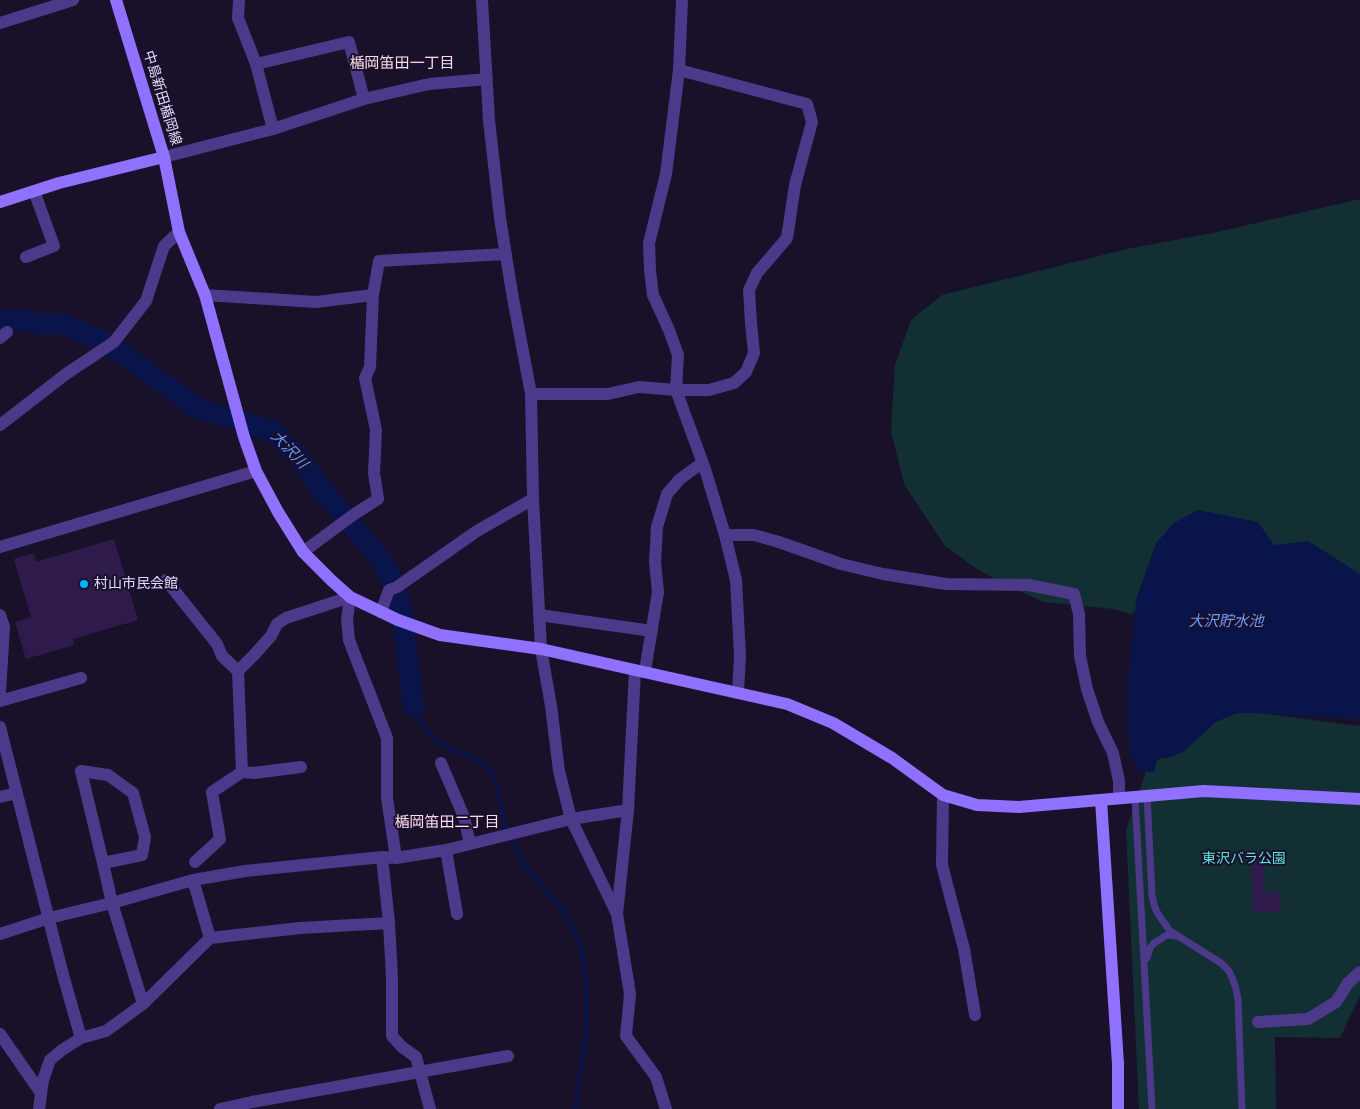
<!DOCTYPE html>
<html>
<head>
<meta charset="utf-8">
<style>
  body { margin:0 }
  canvas { display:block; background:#19102a }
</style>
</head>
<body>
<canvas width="1360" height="1109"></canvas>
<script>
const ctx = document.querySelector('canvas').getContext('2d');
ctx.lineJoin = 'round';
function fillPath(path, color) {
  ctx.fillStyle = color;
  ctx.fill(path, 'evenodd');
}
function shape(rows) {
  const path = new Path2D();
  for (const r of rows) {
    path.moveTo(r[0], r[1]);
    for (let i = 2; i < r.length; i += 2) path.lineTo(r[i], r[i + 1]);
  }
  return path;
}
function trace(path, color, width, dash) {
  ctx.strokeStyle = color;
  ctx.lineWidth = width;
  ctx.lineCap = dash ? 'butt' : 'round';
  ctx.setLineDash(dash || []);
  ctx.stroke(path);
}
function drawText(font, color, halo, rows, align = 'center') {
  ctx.font = font + ' "PT Sans Narrow","Noto Sans JP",sans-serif';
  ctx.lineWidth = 4;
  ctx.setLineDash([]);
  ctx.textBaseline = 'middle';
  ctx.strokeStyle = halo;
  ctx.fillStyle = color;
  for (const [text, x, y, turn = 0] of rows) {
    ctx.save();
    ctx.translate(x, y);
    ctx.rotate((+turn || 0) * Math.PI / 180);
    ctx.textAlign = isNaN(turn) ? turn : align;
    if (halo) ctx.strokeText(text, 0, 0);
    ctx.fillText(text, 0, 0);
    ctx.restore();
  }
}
fillPath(shape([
  [1360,199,1360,586,1178,602,1130,614,1114,609,1044,602,1007,586,977,569,945,546,904,484,891,431,895,365,911,320,942,295,1127,249,1213,233],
  [1250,712,1360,726,1360,995,1340,1038,1275,1037,1276,1109,1139,1109,1126,830,1147,769,1214,716]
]), '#122f34');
fillPath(shape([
  [1198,510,1258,522,1274,545,1308,541,1360,574,1360,719,1239,712,1216,722,1183,752,1171,757,1157,759,1154,772,1136,770,1135,757,1130,757,1127,695,1136,600,1156,543,1174,523]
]), '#09144a');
trace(shape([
  [414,707,421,722,430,735,442,745,478,760,487,766,494,775,506,828,513,845,526,867,559,906,573,927,580,946,585,966,587,993,586,1033,575,1109]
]), '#09144a', 4);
trace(shape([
  [0,321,21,320,39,324,63,324,96,338,122,354,199,409,271,430,300,458,321,489,379,557,390,575,398,598,403,615,411,692,414,707]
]), '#09144a', 21);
fillPath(shape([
  [114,539,138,620,73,639,74,645,26,659,15,622,31,617,14,559,34,553,36,562],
  [1264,854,1265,893,1280,892,1281,912,1253,912,1251,855]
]), '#2e1b4c');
trace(shape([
  [1147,796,1152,895,1154,905,1158,914,1170,931,1221,963,1229,971,1235,985,1238,999,1242,1109],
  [1135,797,1152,1109],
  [1147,958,1150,948,1154,943,1165,936,1169,935,1176,936]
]), '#4c398a', 7);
trace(shape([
  [239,0,238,18,256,64,273,129],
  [482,0,489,120,500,218,512,293,531,394,533,499,541,649,551,706,559,771,571,819,617,914],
  [682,0,679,70,666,174,649,243,650,270,653,295,669,330,678,355,676,390,705,469,725,535,736,580,740,656,738,692],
  [0,23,73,0],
  [256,64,349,42,364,99],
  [164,157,273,129,364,99,429,84,487,79],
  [26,257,54,246,34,191],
  [205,295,316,302,373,295],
  [0,338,7,332],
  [531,394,608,394,639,387,676,390,709,390,734,383,746,372,754,353,751,323,749,290,757,273,787,238,795,185,812,122,807,104,679,70],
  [0,425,66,374,114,342,146,301,164,246,179,232],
  [725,535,754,535,779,542,841,564,883,574,946,584,1029,585,1074,594,1079,614,1080,656,1087,689,1098,722,1113,753,1119,781,1119,798],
  [0,547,256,471],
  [303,552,353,515,378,499,374,473,376,430,365,378,370,367,373,295,379,261,506,254],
  [166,580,217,644,222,656,238,671],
  [381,612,389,590,397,587,477,531,533,499],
  [0,615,4,627,0,693],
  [539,615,652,631],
  [635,670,628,810,617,914,630,994,626,1036,656,1077,666,1109],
  [645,671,658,592,655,562,657,527,667,494,680,479,702,463],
  [0,701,81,678],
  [0,727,63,975,81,1038,106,1031,143,1004,210,938,300,928,389,923,382,857],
  [441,763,464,817,470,844],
  [242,772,254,773,301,767],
  [943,795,942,865,964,949,975,1015],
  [0,797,17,793],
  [446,850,457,914],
  [195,862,220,839,212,792,242,772,238,671,254,655,271,636,277,624,286,618,350,597,347,620,349,640,387,738,387,798,396,858],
  [103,863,142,855,145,837,133,793,108,775,81,771,103,863,112,903,143,1004],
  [193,880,210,938],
  [389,923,392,978,392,1036,402,1047,416,1057,430,1109],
  [0,934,49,918,112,903,193,880,245,871,382,857,396,858,446,850,571,819,628,810],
  [1258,1022,1308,1019,1336,1002,1348,983,1360,972],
  [0,1034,41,1093],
  [39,1109,43,1080,50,1060,62,1050,81,1038],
  [220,1109,252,1102,508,1056]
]), '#4c398a', 12);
trace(shape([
  [116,0,164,157,179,232,205,295,244,437,256,471,278,512,303,552,331,580,350,597,398,620,440,635,541,649,787,704,833,723,892,758,943,795,977,805,1019,807,1204,791,1360,799],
  [0,202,59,183,164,157],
  [1101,800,1118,1064,1118,1109]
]), '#8f70ff', 12);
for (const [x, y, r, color] of [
  [84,584,5,"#05b6ff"]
]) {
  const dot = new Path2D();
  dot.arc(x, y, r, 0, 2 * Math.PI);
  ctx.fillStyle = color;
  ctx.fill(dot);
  trace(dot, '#19102a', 2);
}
drawText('14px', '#e4d9ff', '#19102a', [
  ["中島新田楯岡線",162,98,73]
]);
drawText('14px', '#e4d9ff', '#19102a', [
  ["村山市民会館",94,584]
], 'left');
drawText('14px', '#5fe4dd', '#19102a', [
  ["東沢バラ公園",1244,859]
]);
drawText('15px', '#ffdbeb', '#19102a', [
  ["楯岡笛田一丁目",402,64],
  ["楯岡笛田二丁目",447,823]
]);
drawText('italic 15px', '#679bff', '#19102a', [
  ["大沢川",289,450,46],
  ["大沢貯水池",1226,622]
]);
</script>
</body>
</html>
